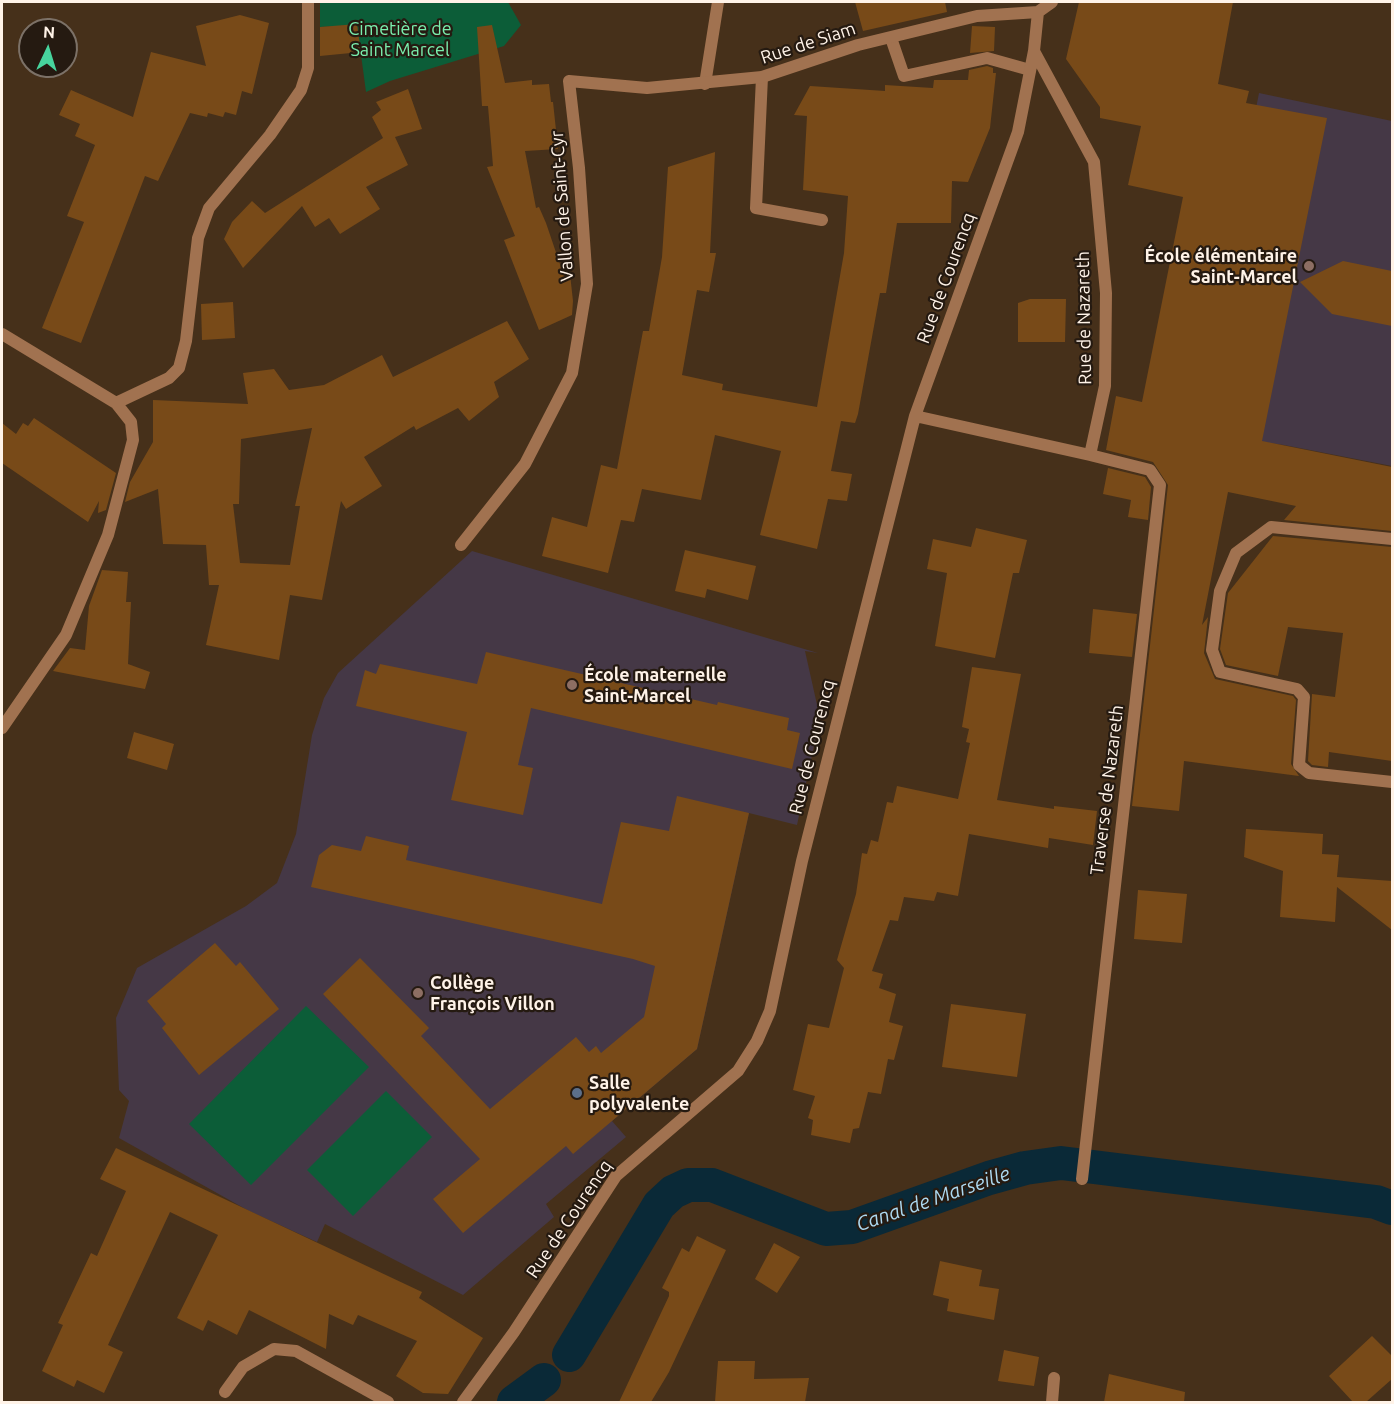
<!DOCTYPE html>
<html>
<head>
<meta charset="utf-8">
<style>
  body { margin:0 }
  #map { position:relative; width:1394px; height:1404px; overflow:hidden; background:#46301a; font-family:Ubuntu,sans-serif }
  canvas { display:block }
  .frame { position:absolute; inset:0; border:3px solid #fff3e8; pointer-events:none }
  .north { position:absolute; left:18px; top:18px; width:60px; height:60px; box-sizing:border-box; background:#251a11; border:2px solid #7c7167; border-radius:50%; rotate:4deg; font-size:16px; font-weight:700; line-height:24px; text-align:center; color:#fff3e8 }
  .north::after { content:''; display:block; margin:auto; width:21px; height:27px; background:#47d49d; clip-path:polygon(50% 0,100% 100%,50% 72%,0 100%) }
</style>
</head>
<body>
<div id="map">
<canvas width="1394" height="1404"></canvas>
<div class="frame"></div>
<div class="north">N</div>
</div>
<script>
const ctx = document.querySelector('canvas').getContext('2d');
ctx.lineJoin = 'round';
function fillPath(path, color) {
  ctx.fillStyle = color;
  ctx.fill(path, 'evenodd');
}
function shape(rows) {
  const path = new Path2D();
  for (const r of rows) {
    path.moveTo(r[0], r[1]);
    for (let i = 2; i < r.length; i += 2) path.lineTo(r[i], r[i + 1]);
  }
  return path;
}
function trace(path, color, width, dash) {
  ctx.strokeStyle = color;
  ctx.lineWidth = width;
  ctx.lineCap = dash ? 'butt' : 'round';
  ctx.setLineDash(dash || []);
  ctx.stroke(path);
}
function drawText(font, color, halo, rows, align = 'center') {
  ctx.font = font + ' Ubuntu,sans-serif';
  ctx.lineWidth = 4.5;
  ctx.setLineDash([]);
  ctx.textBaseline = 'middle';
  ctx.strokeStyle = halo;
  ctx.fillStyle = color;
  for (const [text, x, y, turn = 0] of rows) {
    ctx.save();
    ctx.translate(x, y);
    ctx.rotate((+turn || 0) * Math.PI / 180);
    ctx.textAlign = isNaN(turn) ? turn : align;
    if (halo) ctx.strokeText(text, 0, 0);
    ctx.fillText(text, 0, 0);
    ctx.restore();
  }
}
fillPath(shape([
  [1259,93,1392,121,1392,466,1284,445,1210,435,1196,412],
  [472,551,818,653,805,651,820,718,797,825,749,813,697,1049,612,1121,626,1137,546,1204,554,1217,463,1295,325,1224,317,1242,249,1211,119,1138,129,1101,119,1090,116,1018,137,968,246,906,277,883,296,834,312,735,324,698,338,673]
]), '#453846');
fillPath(shape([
  [320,2,508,2,521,25,504,46,390,81,366,92,357,25,320,27],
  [306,1006,369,1067,251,1185,189,1124],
  [386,1091,432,1137,353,1216,307,1170]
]), '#0c5d38');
trace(shape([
  [569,1355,659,1205,673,1192,688,1185,712,1185,826,1229,852,1227,989,1178,1025,1168,1061,1163,1376,1202,1392,1208],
  [514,1402,544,1380]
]), '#0a2937', 34);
fillPath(shape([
  [855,2,945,2,947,12,863,31],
  [1079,2,1233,2,1218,84,1249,91,1246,103,1327,118,1262,441,1392,467,1392,531,1284,520,1296,506,1228,492,1202,625,1208,617,1204,653,1215,679,1293,696,1296,700,1291,764,1299,776,1184,761,1179,811,1132,806,1168,485,1153,462,1106,450,1116,396,1142,402,1183,197,1128,185,1141,126,1100,118,1100,107,1066,59],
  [240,15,269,23,252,94,242,91,236,115,225,112,223,117,208,113,207,117,190,113,158,181,145,176,81,343,42,328,84,222,67,216,95,145,75,136,80,124,59,115,71,90,133,117,151,52,206,66,196,26],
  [357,24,361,52,320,56,320,27],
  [492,25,505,83,532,80,532,85,549,84,551,102,553,102,558,149,525,151,536,208,539,207,546,223,564,276,570,274,573,301,572,315,539,330,504,240,515,236,487,167,493,166,488,106,482,106,477,27],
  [972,26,995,27,994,51,970,53],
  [987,66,993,68,993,73,996,73,990,128,968,182,952,181,951,223,897,223,886,293,880,293,858,414,855,423,841,421,831,471,852,474,847,501,828,499,817,549,760,535,781,451,715,435,701,500,642,489,634,522,621,520,608,573,542,556,552,517,587,527,601,465,617,469,643,331,649,331,662,257,668,167,715,152,710,253,716,253,709,292,697,290,682,375,723,384,722,390,817,407,844,253,848,196,803,190,807,116,794,115,810,86,885,91,885,85,933,88,934,80,968,80,969,70],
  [408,89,422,129,395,137,408,165,366,187,380,209,340,234,329,218,315,227,302,206,243,268,224,239,232,222,252,201,265,213,383,138,372,117,381,110,376,102],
  [1343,261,1392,271,1392,326,1332,314,1300,282],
  [1030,299,1066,299,1065,342,1018,342,1018,303],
  [233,302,235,338,202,340,201,304],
  [507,321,529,359,494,382,499,397,469,421,458,408,416,430,414,426,364,457,382,486,346,509,341,501,322,600,290,595,279,660,206,645,219,585,209,585,206,545,163,544,158,489,125,502,130,482,153,442,153,400,248,404,243,373,274,369,289,390,324,385,382,355,393,377],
  [312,428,295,506,300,506,290,565,240,563,233,504,239,504,241,439],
  [34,418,116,473,106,510,98,513,99,501,88,522,2,463,2,423,16,434,23,423,28,426],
  [1108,468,1145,477,1151,487,1148,520,1128,517,1131,500,1103,494],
  [976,528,1027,540,1019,573,1013,573,995,658,935,646,947,573,927,569,933,539,971,547],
  [1273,536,1392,547,1392,761,1329,752,1328,767,1312,765,1308,761,1312,694,1335,697,1343,633,1288,627,1278,676,1226,665,1220,649,1228,593],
  [685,550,756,566,748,600,707,589,705,598,675,591],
  [102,570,128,572,126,602,131,602,128,664,150,672,145,689,53,671,70,648,85,650,89,606],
  [1093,609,1137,614,1132,657,1089,653],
  [486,652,717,705,718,702,789,718,787,730,800,733,792,769,531,708,518,765,533,768,523,815,451,800,467,732,356,706,365,670,376,674,380,664,477,684],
  [972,667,1021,674,997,800,1054,809,1054,806,1097,811,1093,845,1049,838,1048,848,969,834,958,896,937,892,934,901,904,897,898,921,890,920,872,971,883,974,879,988,896,994,889,1022,903,1026,894,1060,888,1059,881,1094,868,1092,859,1128,853,1129,850,1143,811,1135,813,1120,808,1118,815,1096,793,1090,808,1024,829,1028,844,968,837,960,856,894,862,853,867,854,871,840,878,842,887,802,893,803,897,786,958,799,970,743,966,742,969,729,962,727],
  [134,732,174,744,167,770,127,758],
  [677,796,749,813,697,1049,573,1154,566,1146,463,1233,433,1199,480,1159,323,994,360,958,429,1028,421,1036,490,1109,576,1037,589,1052,596,1046,601,1053,644,1017,655,966,633,959,311,887,319,855,332,845,361,851,366,836,409,846,406,860,602,904,621,822,669,831],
  [1246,829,1323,834,1322,854,1339,855,1337,877,1392,881,1392,930,1337,887,1335,922,1280,917,1283,871,1244,857],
  [1138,890,1187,894,1182,943,1134,939],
  [215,943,236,966,240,962,279,1009,199,1075,162,1028,166,1024,147,1001],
  [951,1004,1026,1014,1017,1077,942,1067],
  [116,1148,422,1292,419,1298,483,1338,448,1394,423,1393,396,1376,417,1341,358,1315,353,1325,329,1314,326,1349,249,1310,237,1335,208,1320,203,1331,177,1318,218,1235,170,1212,108,1345,123,1352,104,1393,77,1380,74,1387,42,1371,63,1325,58,1323,91,1253,97,1256,126,1191,100,1179],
  [697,1236,726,1250,669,1372,651,1402,619,1402,669,1296,669,1292,662,1288,682,1248,689,1252],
  [774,1243,800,1257,777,1293,755,1279],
  [940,1261,982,1270,979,1286,999,1289,994,1320,947,1311,949,1299,933,1295],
  [1372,1336,1392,1356,1392,1379,1366,1402,1353,1402,1329,1376],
  [1004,1350,1039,1357,1034,1386,998,1381],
  [718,1361,755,1361,754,1379,809,1378,805,1402,715,1402],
  [1109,1374,1185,1392,1184,1402,1104,1402]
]), '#784a18');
trace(shape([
  [891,38,904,76,987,58,1030,70],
  [762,77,756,208,822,220],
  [705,84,718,2],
  [1392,539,1271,527,1236,553,1220,591,1212,650,1220,672,1297,689,1304,697,1299,765,1309,773,1392,782],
  [225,1392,243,1367,274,1349,296,1351,388,1402]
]), '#a17250', 12);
trace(shape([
  [2,334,116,403,131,422,133,440,108,535,66,635,2,728],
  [116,403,169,378,179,368,186,341,198,238,209,208,270,135,301,90,308,68,308,2],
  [915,416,1090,455,1105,386,1106,293,1094,162,1034,51],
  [461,545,525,464,572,373,587,284,579,168,569,81,647,88,762,77,858,45,977,16,1038,12,1052,2],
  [1082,1179,1160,485,1150,470,1090,455],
  [463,1402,514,1332,616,1176,738,1071,757,1041,770,1011,802,861,915,416,1018,132,1034,51,1038,12],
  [1052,1402,1054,1378]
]), '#a17250', 12);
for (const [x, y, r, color] of [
  [1309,266,6,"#8d6e63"],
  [572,685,6,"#8d6e63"],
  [418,993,6,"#8d6e63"],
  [577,1093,6,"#5c6f8a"]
]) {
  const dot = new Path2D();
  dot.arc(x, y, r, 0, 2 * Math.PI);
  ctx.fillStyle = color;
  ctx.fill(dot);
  trace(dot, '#251a11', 2);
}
drawText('18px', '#7aeead', '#251a11', [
  ["Cimetière de",400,29],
  ["Saint Marcel",400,50]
]);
drawText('18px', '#fff3e8', '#251a11', [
  ["Rue de Siam",808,43,-18],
  ["Vallon de Saint-Cyr",562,206,-94],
  ["Rue de Courencq",946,278,-70],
  ["Rue de Nazareth",1084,318,-91],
  ["Rue de Courencq",812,747,-76],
  ["Traverse de Nazareth",1107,790,-83],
  ["Rue de Courencq",569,1219,-56]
]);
drawText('bold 18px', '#fff3e8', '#251a11', [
  ["École élémentaire",1297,256,"right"],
  ["Saint-Marcel",1297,277,"right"],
  ["École maternelle",584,675],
  ["Saint-Marcel",584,696],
  ["Collège",430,983],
  ["François Villon",430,1004],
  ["Salle",589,1083],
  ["polyvalente",589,1104]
], 'left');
drawText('italic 20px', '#acd8f0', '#251a11', [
  ["Canal de Marseille",933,1199,-19]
]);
</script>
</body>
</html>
